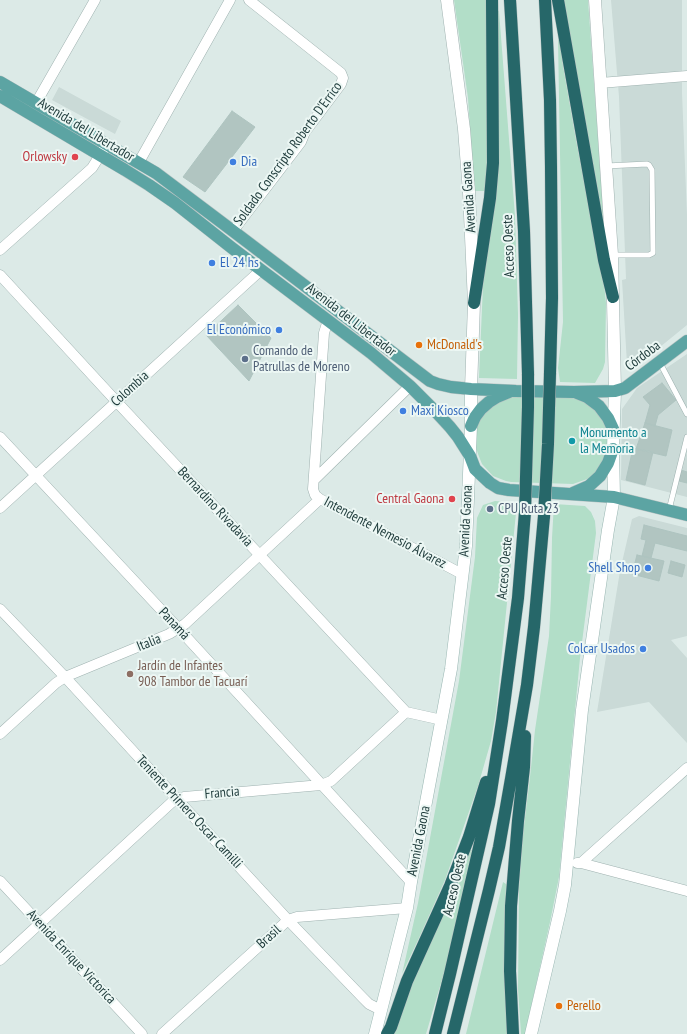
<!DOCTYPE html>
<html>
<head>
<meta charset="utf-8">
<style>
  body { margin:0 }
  canvas { display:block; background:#dceae7 }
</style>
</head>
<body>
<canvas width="687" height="1034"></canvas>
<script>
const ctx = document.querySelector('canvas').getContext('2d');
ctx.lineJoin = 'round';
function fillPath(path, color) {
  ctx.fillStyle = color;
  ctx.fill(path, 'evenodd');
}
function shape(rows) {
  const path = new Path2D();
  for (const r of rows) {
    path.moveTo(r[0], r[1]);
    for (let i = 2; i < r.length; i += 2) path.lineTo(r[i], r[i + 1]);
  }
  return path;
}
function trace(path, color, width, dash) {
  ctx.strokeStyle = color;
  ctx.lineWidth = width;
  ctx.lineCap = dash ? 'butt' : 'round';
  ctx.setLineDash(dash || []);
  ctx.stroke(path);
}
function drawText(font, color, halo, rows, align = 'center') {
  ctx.font = font + ' "PT Sans Narrow",sans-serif';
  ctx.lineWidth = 4;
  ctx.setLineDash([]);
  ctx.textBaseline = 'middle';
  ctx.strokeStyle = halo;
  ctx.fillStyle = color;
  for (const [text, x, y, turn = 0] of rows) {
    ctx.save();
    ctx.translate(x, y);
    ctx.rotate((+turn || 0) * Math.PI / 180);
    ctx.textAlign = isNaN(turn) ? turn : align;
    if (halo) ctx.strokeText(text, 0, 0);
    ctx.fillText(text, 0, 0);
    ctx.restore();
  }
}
fillPath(shape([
  [611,0,682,0,682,93,687,215,687,325,633,369,627,364,622,280,626,279,619,97],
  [59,87,121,121,115,134,52,100],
  [687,354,687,497,621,480,622,409,637,388],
  [639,516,687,528,687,636,671,640,687,658,687,743,649,702,597,712,620,571,632,519]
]), '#cadad7');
fillPath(shape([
  [454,0,486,0,488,170,485,191,474,191,468,98],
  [564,0,588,0,604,223,602,223],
  [496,11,499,11,515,216,518,315,517,379,479,378,483,285,487,251],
  [560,39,563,66,576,140,596,245,603,275,606,303,605,362,603,369,595,383,560,382,558,368,563,322,558,40],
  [510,395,578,397,597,408,610,436,606,461,590,478,573,484,511,482,506,481,493,476,482,464,478,454,475,444,475,429,481,414],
  [495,501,517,503,496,712,491,741,478,786,445,880,419,938,402,974,418,903,459,681,475,557,477,518,483,505],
  [554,504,585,506,591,512,595,521,596,533,580,658,559,877,550,922,525,1034,521,1034,518,989,519,888,523,834,530,777,535,730,549,636,551,596,552,538],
  [470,850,472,850,446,966,426,1034,393,1034,410,987],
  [503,882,506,884,505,925,509,1034,466,1034]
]), '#b2dec8');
const building = shape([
  [232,111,255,127,205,192,183,177,232,111],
  [238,305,271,338,249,381,206,335,238,305],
  [662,383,676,400,658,415,655,426,645,423,650,405,643,397,662,383],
  [645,423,672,430,666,456,636,449,645,423],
  [633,448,653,452,645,485,626,480,633,448],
  [681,470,687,472,687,483,679,481,681,470],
  [644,525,687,536,687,551,655,543,651,558,642,556,646,540,641,539,644,525],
  [637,555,664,561,659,581,632,574,637,555],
  [671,561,685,565,682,577,668,573,671,561]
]);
fillPath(building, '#b1c5c1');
trace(building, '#aec4c0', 1);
const service = shape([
  [606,166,647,164,649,165,652,170,653,253,649,255,613,255],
  [660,363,687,414],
  [669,510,687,437]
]);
const minor = shape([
  [600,83,687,76],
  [36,103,95,0],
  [139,162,230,0],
  [233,231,301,142,305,132,341,84,343,78,341,73,249,0],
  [0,250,92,168,104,149],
  [0,275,116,401,406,712,442,720],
  [328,320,324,333,313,489,315,495,320,499,462,574],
  [0,437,179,629,411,882],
  [314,480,410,386],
  [0,508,261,270],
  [0,609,65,677,288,920,363,998,369,1004,381,1010],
  [0,734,56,683,65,677,169,634,185,624,320,499],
  [577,863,581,863,687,891],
  [581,863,687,768],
  [0,881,142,1034],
  [0,960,171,803,177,799,184,797,321,785,331,781,406,712],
  [162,1034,288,920,297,917,407,908]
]);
const tertiary = shape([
  [447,0,464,129,469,192,474,303,471,389],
  [595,0,612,255,615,391]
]);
const secondary = shape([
  [375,1034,407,908,411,882,451,669,466,546,471,426,471,389],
  [531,1034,560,911,565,885,582,710,608,530,614,497,613,449,615,391]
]);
const primary = shape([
  [0,82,156,173,233,231,430,381,438,384,451,387,471,389,516,391,574,392,615,391,625,388,687,341],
  [0,96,125,170,149,185,175,203,232,248,371,353,410,386,438,414,450,427,458,437,470,456,475,469,490,483,498,488,509,490,614,497,687,515],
  [577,393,587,397,599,406,608,418,614,431],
  [471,426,475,417,481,409,489,402,497,397,509,392],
  [573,493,589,486,600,476,608,463,613,449]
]);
const motorway = shape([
  [510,0,524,231,528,374],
  [545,0,550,100,551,167,552,298,550,373],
  [558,0,604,260,613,297],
  [474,303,490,198,493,163,492,0],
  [387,1034,391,1027,407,981,450,886,469,837,486,782],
  [435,1034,450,974,489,804,502,721,518,598,525,512],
  [453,1034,489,890,499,847,512,773,527,685,534,627,544,516],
  [513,1034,510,971,511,906,518,821,524,767,525,736]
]);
trace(service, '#9fb2b0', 6);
trace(minor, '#9fb2b0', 11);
trace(tertiary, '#9fb2b0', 13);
trace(secondary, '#9ab7b3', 13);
trace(primary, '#bbc4c4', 13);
trace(motorway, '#bbc4c4', 13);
trace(service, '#fff', 5);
trace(minor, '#fff', 10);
trace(tertiary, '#fff', 12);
trace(secondary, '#fff', 12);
trace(primary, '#5ca4a3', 12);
trace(motorway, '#266769', 12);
const motorwayBridge = shape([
  [525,512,528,407,528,374],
  [544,516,548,444,550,373]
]);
trace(motorwayBridge, '#bbc4c4', 13, []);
trace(motorwayBridge, '#266769', 12);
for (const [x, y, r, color] of [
  [75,157,4,"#e0444e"],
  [233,162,4,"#3f7fe0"],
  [212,263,4,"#3f7fe0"],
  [279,330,4,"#3f7fe0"],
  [419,345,4,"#e8710a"],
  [245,359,4,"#5c6f8a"],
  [403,411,4,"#3f7fe0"],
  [572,441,4,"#0f9aa8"],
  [452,499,4,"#e0444e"],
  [490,509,4,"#5c6f8a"],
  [648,568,4,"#3f7fe0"],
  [643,649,4,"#3f7fe0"],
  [130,674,4,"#8d6e63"],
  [559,1006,4,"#e8710a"]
]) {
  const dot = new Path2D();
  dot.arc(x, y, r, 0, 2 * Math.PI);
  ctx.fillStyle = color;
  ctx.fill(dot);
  trace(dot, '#ecf7f4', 1.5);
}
drawText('14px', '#1d3a3a', '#ecf7f4', [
  ["Avenida del Libertador",86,130,31],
  ["Soldado Conscripto Roberto D'Errico",288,154,-54],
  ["Avenida Gaona",469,197,-94],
  ["Acceso Oeste",509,246,-92],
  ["Avenida del Libertador",351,320,38],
  ["Córdoba",643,356,-37],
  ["Colombia",130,389,-42],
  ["Bernardino Rivadavia",215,507,47],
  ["Avenida Gaona",466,521,-87],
  ["Intendente Nemesio Álvarez",385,533,28],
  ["Acceso Oeste",505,568,-85],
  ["Panamá",174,624,47],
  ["Italia",149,643,-22],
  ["Francia",222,793,-5],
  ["Teniente Primero Oscar Camilli",189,812,47],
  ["Avenida Gaona",419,841,-79],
  ["Acceso Oeste",455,885,-77],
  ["Brasil",269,937,-42],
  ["Avenida Enrique Victorica",71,957,47]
]);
drawText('14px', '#be3a42', '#ecf7f4', [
  ["Orlowsky",67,157],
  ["Central Gaona",444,499]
], 'right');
drawText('14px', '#366cbe', '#ecf7f4', [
  ["Dia",241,162],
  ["El 24 hs",220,263],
  ["El Económico",271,330,"right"],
  ["Maxi Kiosco",411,411],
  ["Shell Shop",640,568,"right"],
  ["Colcar Usados",635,649,"right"]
], 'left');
drawText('14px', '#c56008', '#ecf7f4', [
  ["McDonald's",427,345],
  ["Perello",567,1006]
], 'left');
drawText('14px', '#4e5e75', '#ecf7f4', [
  ["Comando de",253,351],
  ["Patrullas de Moreno",253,367],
  ["CPU Ruta 23",498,509]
], 'left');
drawText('14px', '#0d838f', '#ecf7f4', [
  ["Monumento a",580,433],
  ["la Memoria",580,449]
], 'left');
drawText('14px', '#785e54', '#ecf7f4', [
  ["Jardín de Infantes",138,666],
  ["908 Tambor de Tacuarí",138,682]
], 'left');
</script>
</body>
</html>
